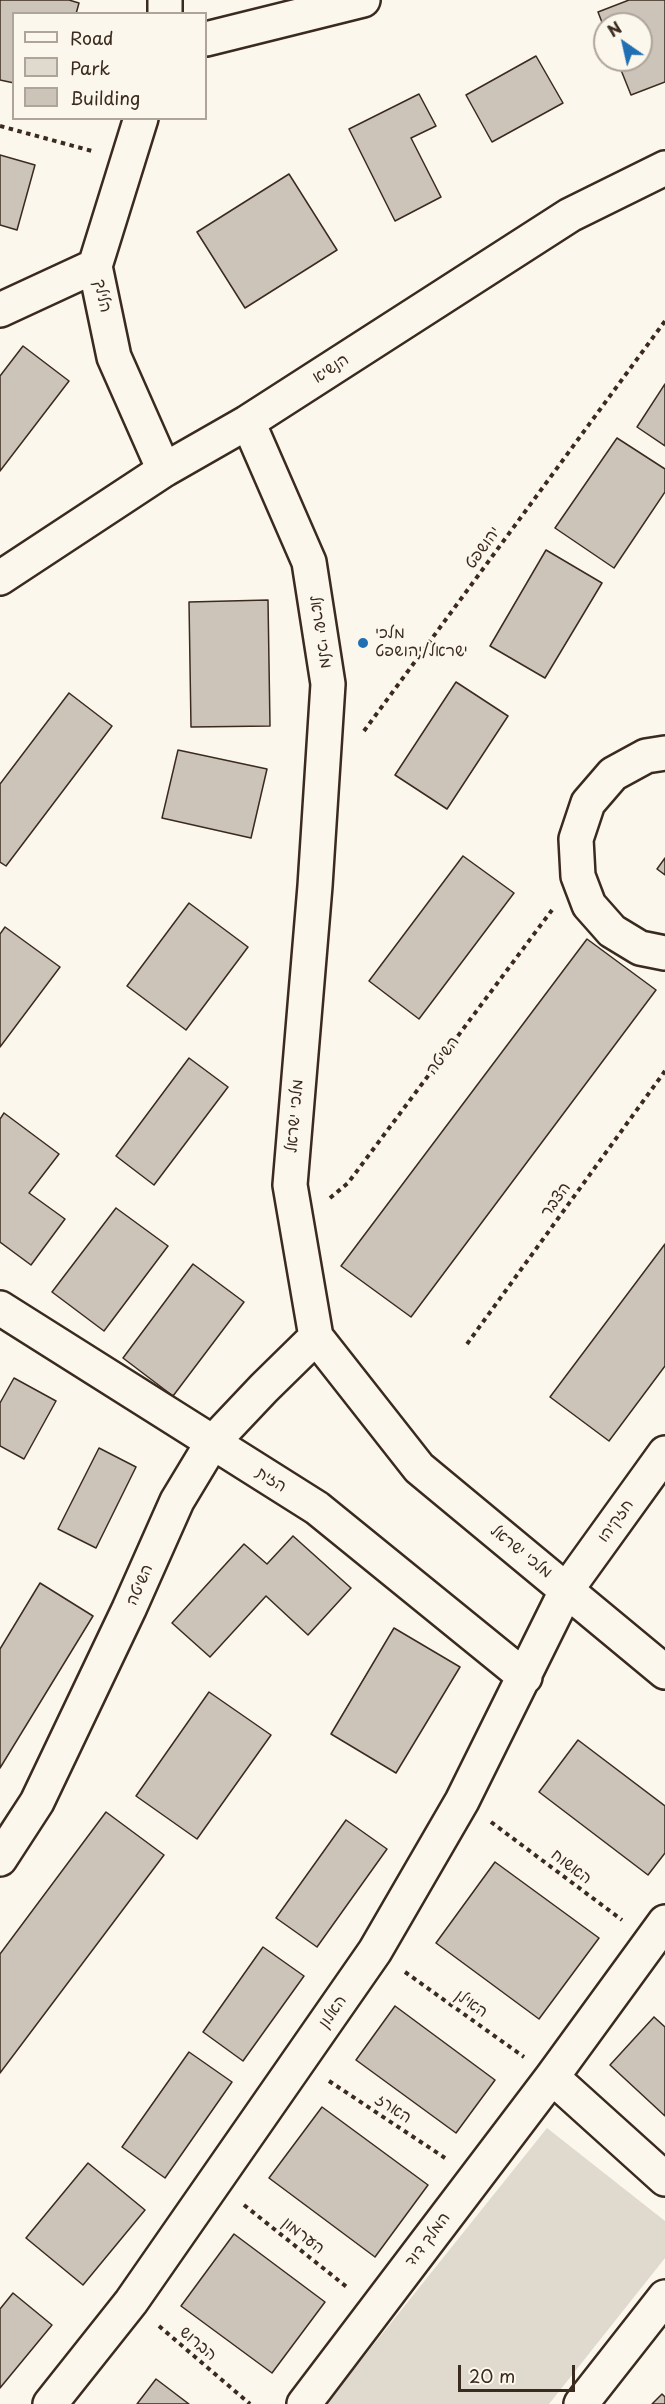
<!DOCTYPE html>
<html>
<head>
<meta charset="utf-8">
<style>
  body { margin:0 }
  #map { position:relative; width:665px; height:2404px; overflow:hidden; background:#fbf7ec; font-family:"Playpen Sans",sans-serif }
  canvas { display:block }
  .legend { position:absolute; left:12px; top:12px; width:195px; height:108px; box-sizing:border-box; background:#fbf7ec; border:2px solid #aea59a; margin:0; padding:8px 10px; list-style:none; font-size:18px; color:#3b2a1e }
  .legend li { display:flex; align-items:center; gap:12px; height:30px }
  .legend b { width:30px; border:2px solid #aea59a }
  .north { position:absolute; left:593px; top:12px; width:60px; height:60px; box-sizing:border-box; background:#fbf7ec; border:2px solid #aea59a; border-radius:50%; rotate:326deg; font-size:16px; font-weight:700; line-height:24px; text-align:center; color:#3b2a1e }
  .north::after { content:''; display:block; margin:auto; width:21px; height:27px; background:#1f6fb2; clip-path:polygon(50% 0,100% 100%,50% 72%,0 100%) }
  .scale { position:absolute; left:458px; top:2365px; width:117px; height:27px; box-sizing:border-box; border:3px solid #3b2a1e; border-top:0; padding-left:8px; font-size:18px; line-height:21px; white-space:nowrap; color:#3b2a1e; -webkit-text-stroke:4px #fbf7ec; paint-order:stroke }
</style>
</head>
<body>
<div id="map">
<canvas width="665" height="2404"></canvas>
<ul class="legend">
<li><b style="height:8px;background:#fbf7ec"></b>Road</li>
<li><b style="height:16px;background:#dfd9ce"></b>Park</li>
<li><b style="height:16px;background:#ccc4b9"></b>Building</li>
</ul>
<div class="north">N</div>
<div class="scale">20 m</div>
</div>
<script>
const ctx = document.querySelector('canvas').getContext('2d');
ctx.lineJoin = 'round';
function fillPath(path, color) {
  ctx.fillStyle = color;
  ctx.fill(path, 'evenodd');
}
function shape(rows) {
  const path = new Path2D();
  for (const r of rows) {
    path.moveTo(r[0], r[1]);
    for (let i = 2; i < r.length; i += 2) path.lineTo(r[i], r[i + 1]);
  }
  return path;
}
function trace(path, color, width, dash) {
  ctx.strokeStyle = color;
  ctx.lineWidth = width;
  ctx.lineCap = dash ? 'butt' : 'round';
  ctx.setLineDash(dash || []);
  ctx.stroke(path);
}
function drawText(font, color, halo, rows, align = 'center') {
  ctx.font = font + ' "Playpen Sans","Playpen Sans Hebrew",sans-serif';
  ctx.lineWidth = 4.5;
  ctx.setLineDash([]);
  ctx.textBaseline = 'middle';
  ctx.strokeStyle = halo;
  ctx.fillStyle = color;
  for (const [text, x, y, turn = 0] of rows) {
    ctx.save();
    ctx.translate(x, y);
    ctx.rotate((+turn || 0) * Math.PI / 180);
    ctx.textAlign = isNaN(turn) ? turn : align;
    if (halo) ctx.strokeText(text, 0, 0);
    ctx.fillText(text, 0, 0);
    ctx.restore();
  }
}
fillPath(shape([
  [547,2128,665,2221,665,2258,549,2404,326,2404]
]), '#dfd9ce');
const building = shape([
  [0,0,69,0,79,3,76,14,14,14,14,83,0,80,0,0],
  [629,0,665,0,665,82,631,95,617,60,641,60,641,24,605,24,605,30,598,12,629,0],
  [536,56,563,103,492,142,466,95,536,56],
  [419,94,436,126,411,138,441,197,395,221,349,129,419,94],
  [0,155,35,165,17,230,0,225,0,155],
  [289,174,337,250,245,308,197,232,289,174],
  [23,346,69,381,0,471,0,376,23,346],
  [665,384,665,446,637,427,665,384],
  [617,438,665,469,665,492,614,568,555,528,617,438],
  [546,550,602,583,545,678,490,646,546,550],
  [268,600,270,726,191,727,189,602,268,600],
  [456,682,508,716,447,809,395,775,456,682],
  [69,693,112,726,6,866,0,862,0,784,69,693],
  [178,750,267,769,251,838,162,818,178,750],
  [463,856,514,893,419,1019,369,981,463,856],
  [665,858,665,875,657,869,665,858],
  [189,903,248,947,186,1030,127,986,189,903],
  [5,927,60,967,0,1047,0,934,5,927],
  [587,939,656,990,411,1317,341,1266,587,939],
  [189,1058,228,1087,154,1185,116,1156,189,1058],
  [4,1113,59,1154,29,1193,65,1219,31,1265,0,1242,0,1119,4,1113],
  [116,1208,168,1246,104,1331,52,1292,116,1208],
  [665,1244,665,1366,609,1441,550,1397,665,1244],
  [193,1264,244,1302,173,1396,123,1358,193,1264],
  [14,1378,56,1401,24,1459,0,1446,0,1403,14,1378],
  [99,1448,136,1467,96,1548,58,1529,99,1448],
  [293,1536,351,1588,308,1635,266,1596,210,1657,172,1623,244,1544,267,1564,293,1536],
  [40,1583,93,1616,0,1768,0,1649,40,1583],
  [394,1628,460,1667,396,1773,331,1734,394,1628],
  [209,1692,271,1735,197,1839,136,1796,209,1692],
  [578,1740,665,1806,665,1853,648,1875,539,1792,578,1740],
  [106,1812,164,1855,0,2073,0,1954,106,1812],
  [346,1820,387,1849,317,1947,276,1918,346,1820],
  [495,1862,599,1938,539,2019,436,1943,495,1862],
  [263,1947,304,1976,243,2061,203,2032,263,1947],
  [395,2006,495,2080,456,2133,356,2060,395,2006],
  [654,2017,665,2027,665,2116,610,2065,654,2017],
  [189,2052,232,2082,165,2178,122,2147,189,2052],
  [322,2107,428,2185,375,2257,269,2178,322,2107],
  [88,2163,145,2210,83,2285,26,2238,88,2163],
  [234,2234,325,2302,272,2373,181,2306,234,2234],
  [13,2293,52,2325,0,2388,0,2309,13,2293],
  [156,2379,189,2404,137,2404,156,2379],
  [662,2394,665,2397,665,2404,652,2404,662,2394]
]);
fillPath(building, '#ccc4b9');
trace(building, '#3b2a1e', 1.5);
const minor = shape([
  [165,14,165,0],
  [206,39,363,0],
  [141,118,95,266,114,357,164,470],
  [0,310,95,266],
  [248,422,309,562,328,684,315,886,290,1185,316,1337,419,1468,665,1672],
  [0,578,164,470,248,422,570,215,665,168],
  [665,753,646,756,613,774,588,803,576,839,578,876,589,905,612,931,640,948,665,953],
  [0,1308,317,1508,525,1677],
  [0,1859,37,1802,129,1609,177,1501,212,1443,264,1388,316,1337],
  [552,2077,665,2179],
  [50,2404,131,2302,375,1951,462,1801,567,1589,665,1453],
  [304,2404,552,2077,665,1922],
  [581,2404,665,2297]
]);
trace(minor, '#3b2a1e', 38);
trace(shape([
  [0,126,92,151],
  [364,731,665,321],
  [330,1198,348,1183,552,910],
  [467,1344,665,1071],
  [491,1822,622,1920],
  [405,1972,524,2057],
  [329,2081,445,2158],
  [244,2205,348,2288],
  [159,2326,250,2404]
]), '#3b2a1e', 4, [4.5, 4.5]);
trace(minor, '#fbf7ec', 33);
for (const [x, y, r, color] of [
  [363,643,6,"#1f6fb2"]
]) {
  const dot = new Path2D();
  dot.arc(x, y, r, 0, 2 * Math.PI);
  ctx.fillStyle = color;
  ctx.fill(dot);
  trace(dot, '#fbf7ec', 2);
}
drawText('16px', '#3b2a1e', '#fbf7ec', [
  ["הלילך",102,296,78],
  ["הנשיא",331,369,-33],
  ["יהושפט",483,548,-54],
  ["מלכי ישראל",320,632,81],
  ["השיטה",443,1056,-53],
  ["מלכי ישראל",295,1116,-85],
  ["הצבר",556,1200,-54],
  ["הזית",271,1480,32],
  ["חזקיהו",616,1521,-54],
  ["מלכי ישראל",521,1552,39],
  ["השיטה",140,1585,-66],
  ["האשוח",571,1867,37],
  ["האילן",471,2004,35],
  ["האלון",333,2012,-55],
  ["הארז",393,2109,33],
  ["הערמון",303,2236,38],
  ["המלך דוד",428,2240,-53],
  ["הברוש",198,2344,40]
]);
drawText('16px', '#3b2a1e', '#fbf7ec', [
  ["מלכי",375,634],
  ["ישראל/יהושפט",375,652]
], 'left');
</script>
</body>
</html>
